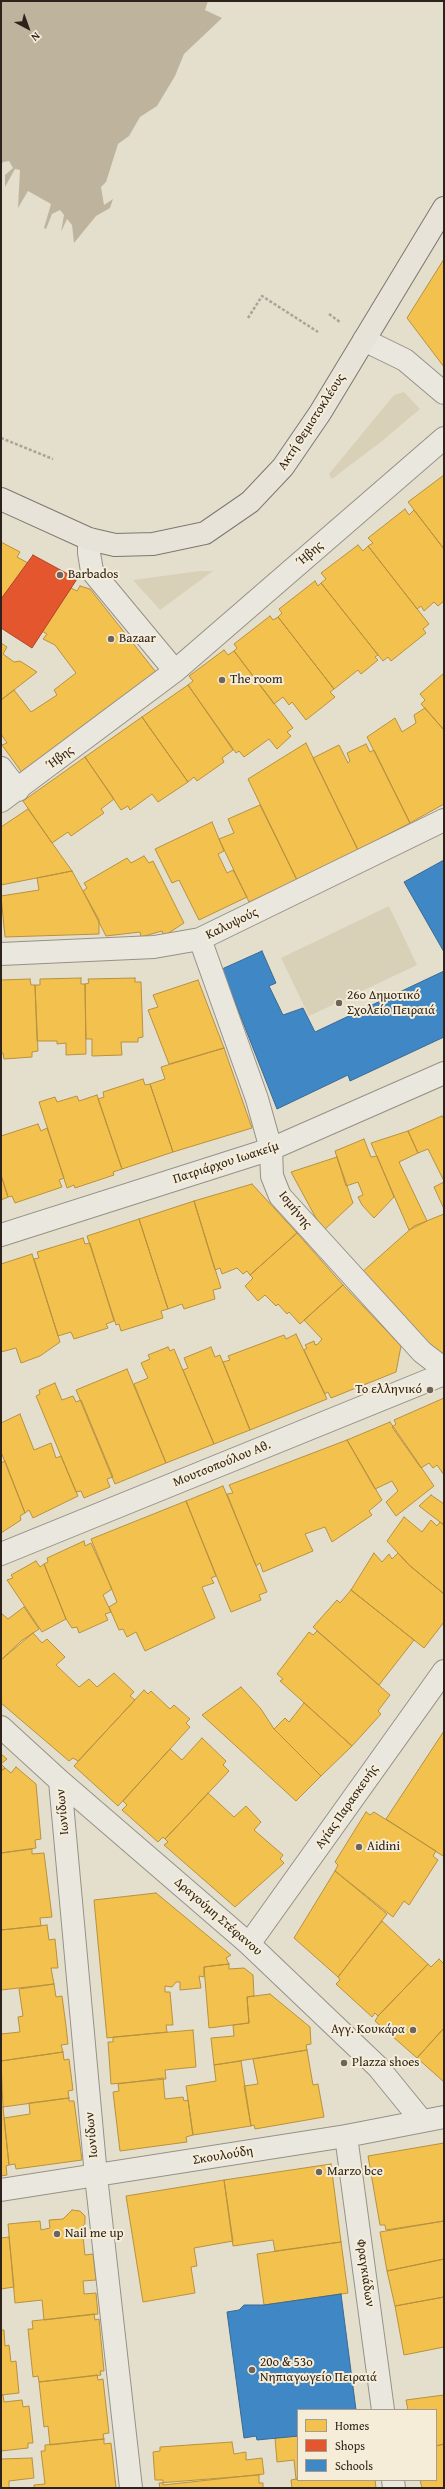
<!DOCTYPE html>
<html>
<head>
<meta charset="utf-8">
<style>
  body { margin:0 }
  #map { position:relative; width:445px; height:2489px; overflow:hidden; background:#e4dfcc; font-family:"Gentium Book Plus",serif }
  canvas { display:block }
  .frame { position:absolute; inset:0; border:2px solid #2e221c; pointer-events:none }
  .legend { position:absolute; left:297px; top:2409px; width:140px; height:72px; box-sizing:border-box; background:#f5edd7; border:1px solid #a59c8c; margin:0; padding:5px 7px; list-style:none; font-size:12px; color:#2e221c }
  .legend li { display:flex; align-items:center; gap:8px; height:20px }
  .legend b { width:20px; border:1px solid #a59c8c }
  .north { position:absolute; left:8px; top:8px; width:40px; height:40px; -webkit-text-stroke:3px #f5edd7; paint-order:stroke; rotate:139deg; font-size:11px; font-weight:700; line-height:16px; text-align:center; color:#2e221c }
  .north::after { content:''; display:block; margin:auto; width:14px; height:18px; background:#2e221c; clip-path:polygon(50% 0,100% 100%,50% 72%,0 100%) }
</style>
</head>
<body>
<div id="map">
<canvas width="445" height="2489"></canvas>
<div class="frame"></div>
<ul class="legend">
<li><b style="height:11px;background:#f2c14e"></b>Homes</li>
<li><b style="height:11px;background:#e4572e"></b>Shops</li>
<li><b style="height:11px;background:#3f88c5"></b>Schools</li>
</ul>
<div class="north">N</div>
</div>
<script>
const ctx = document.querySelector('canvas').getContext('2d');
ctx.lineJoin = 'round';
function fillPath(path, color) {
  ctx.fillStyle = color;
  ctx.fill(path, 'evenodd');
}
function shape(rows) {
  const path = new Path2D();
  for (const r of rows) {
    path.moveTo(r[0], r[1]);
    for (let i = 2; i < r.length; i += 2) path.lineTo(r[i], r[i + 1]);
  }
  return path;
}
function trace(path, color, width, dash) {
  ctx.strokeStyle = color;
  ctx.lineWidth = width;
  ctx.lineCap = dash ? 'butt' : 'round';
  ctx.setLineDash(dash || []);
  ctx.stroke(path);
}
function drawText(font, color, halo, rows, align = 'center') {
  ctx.font = font + ' "Gentium Book Plus",serif';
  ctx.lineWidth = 4;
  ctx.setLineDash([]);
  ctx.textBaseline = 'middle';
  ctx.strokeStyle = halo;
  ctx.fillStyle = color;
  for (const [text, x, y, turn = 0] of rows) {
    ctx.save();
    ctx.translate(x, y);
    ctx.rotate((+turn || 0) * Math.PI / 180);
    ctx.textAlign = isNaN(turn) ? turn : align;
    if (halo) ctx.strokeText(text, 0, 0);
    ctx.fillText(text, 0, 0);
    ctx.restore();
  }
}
fillPath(shape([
  [404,392,420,409,382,441,332,479,329,474,394,395],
  [200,571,213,571,160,610,133,580],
  [389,906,417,965,309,1016,281,958]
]), '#d8d0b7');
fillPath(shape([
  [1,1,208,1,205,10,222,18,184,54,175,76,157,106,140,117,129,136,118,144,106,182,101,187,104,205,113,199,110,208,96,216,74,243,72,225,67,219,61,232,64,215,60,210,52,214,46,229,44,228,51,204,28,191,18,208,20,170,15,169,5,187,5,175,13,168,9,161,3,162,1,166]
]), '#beb49e');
const homes = shape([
  [444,259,444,367,407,318,444,259],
  [444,475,444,549,408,502,444,475],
  [405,509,409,515,414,510,444,549,444,601,438,606,434,602,424,611,421,606,417,609,368,546,373,543,368,538,405,509],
  [1,542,20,552,17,557,28,563,1,599,1,542],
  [358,545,363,551,368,546,429,624,423,629,426,633,391,661,388,657,383,661,321,583,326,579,321,573,358,545],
  [315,581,318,586,321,583,378,655,375,657,378,660,361,674,358,670,334,689,278,617,282,613,279,609,315,581],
  [80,586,90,589,159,676,23,774,2,745,7,743,1,734,1,700,14,690,31,712,57,695,54,690,76,673,55,645,43,639,47,634,42,631,71,588,77,591,80,586],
  [270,616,273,620,278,617,334,689,330,692,335,697,306,720,292,702,289,705,283,697,274,704,234,651,237,648,234,644,270,616],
  [1,643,7,647,3,654,14,662,20,661,37,672,1,700,1,643],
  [224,650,228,655,234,651,293,728,287,732,291,736,277,749,269,739,244,757,239,751,236,753,188,685,193,681,189,676,224,650],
  [444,673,444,730,421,704,425,700,420,694,444,673],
  [188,685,233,750,222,758,224,762,197,781,194,777,188,782,142,717,188,685],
  [425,708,444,730,444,804,410,823,367,737,395,718,402,732,416,723,414,715,425,708],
  [142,717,188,782,158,802,152,794,130,810,128,806,121,810,85,757,142,717],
  [306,743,358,850,297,880,248,779,306,743],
  [366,744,370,752,374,750,410,823,358,850,313,758,339,745,348,763,350,761,347,753,366,744],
  [85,757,114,799,101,809,104,813,71,836,68,832,52,843,23,801,85,757],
  [260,805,297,880,249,902,219,839,234,833,228,819,260,805],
  [28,809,72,871,1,885,1,827,28,809],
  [212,822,224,851,218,854,227,873,233,870,247,897,199,920,179,880,172,883,155,849,212,822],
  [144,856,149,863,153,861,184,923,164,936,162,931,141,937,140,932,106,936,83,891,87,888,84,883,127,858,131,863,144,856],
  [72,871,99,920,99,934,5,937,1,896,39,890,37,878,72,871],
  [81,978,81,984,85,984,86,1054,66,1055,66,1043,57,1044,57,1041,37,1041,35,985,40,985,40,979,81,978],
  [135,978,135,982,141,982,143,1037,138,1038,138,1042,121,1042,122,1055,92,1056,92,1039,86,1039,85,984,89,983,88,979,135,978],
  [30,979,31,985,35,985,38,1051,32,1052,32,1057,4,1059,3,1053,1,1053,1,980,30,979],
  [198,980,224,1048,169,1064,148,1010,158,1007,153,995,198,980],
  [224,1048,252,1128,173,1152,150,1084,165,1079,161,1067,224,1048],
  [143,1079,145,1085,150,1084,173,1152,122,1169,98,1099,104,1097,103,1092,143,1079],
  [97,1095,122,1169,113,1172,114,1175,75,1188,74,1185,67,1188,39,1102,55,1097,57,1102,77,1096,79,1101,97,1095],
  [442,1116,444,1119,444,1181,428,1149,418,1153,408,1131,442,1116],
  [38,1124,41,1131,47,1128,64,1178,59,1180,62,1187,15,1203,12,1196,8,1197,1,1175,1,1136,38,1124],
  [408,1131,418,1153,399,1162,427,1221,409,1230,371,1143,408,1131],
  [364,1139,371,1157,377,1156,394,1197,374,1218,362,1205,358,1197,363,1195,358,1182,346,1186,335,1151,364,1139],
  [337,1157,353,1203,323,1231,291,1172,337,1157],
  [1,1175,8,1197,1,1200,1,1175],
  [444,1182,444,1209,434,1187,444,1182],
  [252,1184,297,1233,250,1275,247,1271,243,1274,237,1268,222,1274,220,1268,215,1270,194,1201,252,1184],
  [194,1201,221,1288,213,1290,215,1299,184,1309,182,1304,168,1309,139,1219,194,1201],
  [444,1214,444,1358,441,1359,361,1273,414,1226,444,1214],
  [139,1219,168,1309,161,1311,163,1318,121,1331,119,1324,116,1325,87,1236,139,1219],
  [297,1233,343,1285,300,1324,289,1312,287,1314,278,1304,276,1306,265,1295,258,1301,245,1286,253,1278,250,1275,297,1233],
  [83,1238,85,1244,90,1243,114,1321,106,1324,108,1328,74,1339,71,1332,58,1336,34,1259,39,1258,37,1252,83,1238],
  [32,1254,60,1342,40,1356,21,1363,16,1348,1,1352,1,1264,32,1254],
  [343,1285,401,1346,396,1372,331,1398,328,1392,325,1394,304,1350,307,1348,305,1345,314,1341,315,1345,318,1344,322,1339,304,1320,343,1285],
  [296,1334,327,1399,250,1430,223,1362,230,1360,228,1356,284,1335,286,1339,296,1334],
  [168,1347,170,1351,174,1349,214,1444,166,1463,134,1384,148,1378,141,1363,150,1359,148,1355,168,1347],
  [211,1347,215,1357,220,1355,250,1430,214,1444,183,1370,188,1368,184,1358,211,1347],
  [127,1369,166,1463,115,1484,76,1390,127,1369],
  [55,1383,62,1400,73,1396,76,1402,81,1400,113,1477,107,1479,110,1487,84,1498,81,1491,76,1492,36,1396,40,1394,39,1390,55,1383],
  [444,1398,444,1475,437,1465,433,1468,429,1463,421,1468,392,1427,396,1424,394,1420,444,1398],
  [20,1414,34,1450,51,1443,56,1458,61,1456,78,1496,33,1518,29,1510,25,1513,1,1452,1,1423,20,1414],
  [390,1422,434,1486,396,1516,386,1502,398,1491,392,1481,375,1489,347,1440,390,1422],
  [347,1440,382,1500,369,1511,372,1515,332,1542,325,1527,305,1534,313,1551,263,1572,260,1563,256,1566,227,1494,233,1493,229,1485,347,1440],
  [5,1461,25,1513,20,1516,21,1520,1,1533,1,1463,5,1461],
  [223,1486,267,1592,259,1595,261,1600,231,1612,186,1501,223,1486],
  [431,1495,444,1504,444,1525,419,1506,431,1495],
  [186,1501,216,1576,211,1578,214,1583,202,1587,215,1618,145,1651,136,1632,127,1637,123,1629,119,1630,109,1607,117,1602,91,1539,186,1501],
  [404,1517,422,1532,431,1520,437,1526,440,1522,444,1525,444,1594,409,1565,387,1541,404,1517],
  [84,1541,85,1546,91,1543,112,1589,103,1595,111,1612,105,1614,108,1620,79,1633,77,1627,72,1628,66,1619,44,1564,48,1562,47,1558,84,1541],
  [374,1553,382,1562,389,1554,392,1559,398,1553,409,1565,444,1594,444,1622,424,1648,351,1590,374,1553],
  [36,1561,40,1567,44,1564,66,1619,42,1632,7,1580,13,1578,11,1575,36,1561],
  [351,1590,414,1640,379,1685,313,1627,337,1600,340,1603,351,1590],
  [24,1607,39,1629,21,1641,1,1660,1,1613,8,1619,24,1607],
  [317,1631,390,1695,378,1711,381,1714,352,1746,280,1681,283,1679,277,1674,309,1632,313,1635,317,1631],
  [33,1633,42,1643,47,1639,65,1657,56,1665,79,1687,89,1679,97,1687,114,1673,134,1692,130,1696,135,1700,78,1761,73,1758,69,1761,1,1703,1,1660,33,1633],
  [241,1687,261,1709,274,1729,321,1776,296,1801,202,1715,241,1687],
  [144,1690,148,1694,151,1691,170,1709,174,1705,190,1719,186,1723,190,1727,118,1806,74,1766,144,1690],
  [304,1703,352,1746,321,1776,274,1729,285,1718,289,1722,304,1703],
  [444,1731,444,1855,443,1856,386,1819,444,1731],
  [202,1738,226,1761,223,1765,229,1771,165,1839,163,1837,158,1842,122,1810,127,1805,123,1801,170,1749,182,1760,202,1738],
  [1,1754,7,1759,1,1764,5,1768,1,1771,1,1754],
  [16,1767,36,1784,41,1839,35,1840,36,1848,1,1853,1,1771,5,1768,11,1773,16,1767],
  [208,1793,234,1817,246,1806,261,1822,254,1830,283,1855,280,1859,284,1863,235,1907,164,1845,168,1842,165,1839,208,1793],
  [366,1812,370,1815,374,1812,436,1851,433,1856,438,1860,409,1905,404,1901,393,1917,335,1871,338,1865,335,1862,366,1812],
  [32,1849,32,1854,44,1853,52,1917,40,1918,41,1926,1,1930,1,1853,32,1849],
  [335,1871,387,1914,338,1977,294,1938,335,1871],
  [156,1893,231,1955,226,1958,229,1964,204,1967,204,1977,199,1976,201,1988,180,1990,180,1982,176,1982,172,1987,165,1986,165,1992,170,1992,173,2025,166,2025,167,2032,107,2038,94,1900,156,1893],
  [382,1921,428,1964,378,2016,375,2013,372,2017,336,1984,340,1980,338,1977,382,1921],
  [47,1925,49,1940,55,1939,58,1968,51,1968,54,1984,1,1990,1,1930,47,1925],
  [439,1959,444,1964,444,2028,417,2058,375,2021,378,2016,428,1964,431,1967,439,1959],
  [229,1964,229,1969,244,1968,253,1975,254,1996,247,1997,249,2023,209,2028,204,1967,229,1964],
  [54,1984,56,1997,62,1996,66,2026,68,2044,61,2045,63,2052,1,2061,1,2034,20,2032,18,2017,23,2016,19,1989,54,1984],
  [270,1994,310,2027,311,2044,306,2045,307,2050,214,2065,211,2038,234,2036,233,2025,249,2023,247,1997,270,1994],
  [444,2028,444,2082,417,2058,444,2028],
  [193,2030,196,2067,165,2070,166,2079,111,2084,108,2042,113,2042,113,2037,193,2030],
  [307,2050,313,2085,318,2084,324,2117,255,2129,254,2125,251,2126,244,2086,258,2084,253,2059,307,2050],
  [63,2052,64,2060,69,2059,73,2090,68,2091,69,2098,3,2107,1,2061,63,2052],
  [241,2061,251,2126,193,2135,186,2086,216,2081,214,2065,241,2061],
  [163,2078,165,2099,183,2097,184,2101,188,2100,193,2135,186,2137,187,2142,120,2151,113,2092,119,2091,118,2084,163,2078],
  [69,2098,69,2101,74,2101,82,2160,16,2169,15,2164,9,2165,4,2118,30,2114,29,2103,69,2098],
  [3,2107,9,2165,6,2166,7,2175,1,2176,1,2108,3,2107],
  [444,2143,444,2221,386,2230,385,2225,380,2225,368,2156,444,2143],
  [331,2164,341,2242,275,2251,273,2240,233,2246,224,2180,331,2164],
  [224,2180,233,2241,194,2248,197,2266,191,2267,195,2293,143,2302,126,2196,224,2180],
  [72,2210,80,2211,85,2216,85,2223,82,2228,85,2255,93,2254,96,2280,83,2281,84,2291,84,2294,96,2293,98,2314,44,2320,42,2300,15,2303,8,2224,40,2221,41,2230,50,2228,49,2220,63,2219,72,2210],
  [444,2221,444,2259,387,2271,380,2232,444,2221],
  [9,2237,14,2287,1,2289,1,2238,9,2237],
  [341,2242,348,2293,264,2305,257,2254,341,2242],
  [444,2259,444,2297,395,2306,387,2271,444,2259],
  [444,2297,444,2347,404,2355,395,2306,444,2297],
  [94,2314,95,2320,99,2319,104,2371,100,2371,101,2375,39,2382,38,2376,33,2377,28,2329,33,2329,32,2321,94,2314],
  [1,2330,4,2330,5,2346,9,2345,11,2362,16,2361,19,2393,1,2395,1,2330],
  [97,2375,98,2380,103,2379,109,2433,103,2434,104,2439,50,2445,48,2426,44,2427,39,2382,97,2375],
  [1,2395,3,2395,4,2402,22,2400,23,2407,29,2406,33,2443,28,2443,28,2448,1,2451,1,2395],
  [444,2395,444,2444,436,2446,436,2410,408,2410,406,2400,444,2395],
  [298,2436,298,2479,296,2479,294,2460,277,2462,275,2438,298,2436],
  [104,2439,104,2444,111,2443,116,2488,34,2488,34,2485,45,2484,41,2451,45,2451,45,2445,104,2439],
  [232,2442,234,2454,246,2452,246,2460,262,2458,264,2474,163,2485,163,2480,155,2480,153,2452,160,2451,160,2447,232,2442],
  [444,2444,444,2488,422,2488,420,2480,436,2480,436,2446,444,2444],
  [32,2458,34,2478,9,2481,9,2488,1,2488,1,2459,32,2458],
  [259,2475,259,2483,263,2483,263,2488,160,2488,159,2483,259,2475],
  [296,2479,375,2480,376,2488,292,2488,291,2480,296,2479]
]);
fillPath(homes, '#f2c14e');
trace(homes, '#b7913f', 1);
const shops = shape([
  [33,555,77,579,32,648,1,628,1,599,33,555]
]);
fillPath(shops, '#e4572e');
trace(shops, '#ad4729', 1);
const schools = shape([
  [444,860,444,952,404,882,444,860],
  [262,951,276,983,269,986,283,1015,303,1008,315,1032,444,971,444,1037,350,1081,348,1075,277,1109,222,969,262,951],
  [341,2294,356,2410,298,2410,298,2436,257,2440,256,2436,244,2438,227,2312,239,2310,244,2305,264,2305,341,2294]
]);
fillPath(schools, '#3f88c5');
trace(schools, '#3a6992', 1);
const minor = shape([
  [364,340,405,360,444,393],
  [89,539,89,553,92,571,175,671],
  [1,768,18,790],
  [1,801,175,671,444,438],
  [200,939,257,1099,271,1149,272,1176,280,1196,422,1352,444,1369],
  [1,954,154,947,200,939,444,820],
  [1,1235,271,1149,444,1073],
  [1,1554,444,1374],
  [1,1727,60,1781,249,1944,378,2067,422,2121],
  [60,1781,96,2176,131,2488],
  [249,1944,444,1671],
  [346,2136,383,2410],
  [1,2190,346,2136,444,2117],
  [393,2480,394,2488]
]);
const major = shape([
  [1,499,89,539,115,545,153,544,205,533,250,502,283,467,320,413,444,208]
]);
trace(minor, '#969187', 24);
trace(major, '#7d786e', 24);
trace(shape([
  [329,314,340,322],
  [248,318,262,296,318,332],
  [1,438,53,459]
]), '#a8a49c', 2.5, [3, 2]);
trace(minor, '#eae7de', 22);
trace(major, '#e7e3d9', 22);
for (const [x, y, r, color] of [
  [60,575,4,"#6e645a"],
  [111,639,4,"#6e645a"],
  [222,680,4,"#6e645a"],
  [339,1003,4,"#6e645a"],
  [430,1390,4,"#6e645a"],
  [359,1847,4,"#6e645a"],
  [413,2030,4,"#6e645a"],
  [344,2063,4,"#6e645a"],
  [319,2172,4,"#6e645a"],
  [57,2234,4,"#6e645a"],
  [252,2370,4,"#6e645a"]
]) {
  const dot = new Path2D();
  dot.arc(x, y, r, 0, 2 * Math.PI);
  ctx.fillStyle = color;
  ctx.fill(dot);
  trace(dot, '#f5edd7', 1.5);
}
drawText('13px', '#2e221c', '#f5edd7', [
  ["Ακτή Θεμιστοκλέους",312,422,-57],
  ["Ήβης",310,554,-41],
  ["Ήβης",60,758,-37],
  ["Καλυψούς",232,924,-26],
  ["Πατριάρχου Ιωακείμ",226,1163,-18],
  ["Ισμήνης",295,1210,51],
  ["Μουτσοπούλου Αθ.",222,1464,-22],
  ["Αγίας Παρασκευής",347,1807,-55],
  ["Ιωνίδων",63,1812,-95],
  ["Δραγούμη Στέφανου",218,1917,41],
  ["Ιωνίδων",92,2135,-95],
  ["Σκουλούδη",223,2156,-9],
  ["Φραγκιάδων",365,2273,82]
]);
drawText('13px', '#2e221c', '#f5edd7', [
  ["Barbados",68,575],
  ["Bazaar",119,639],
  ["The room",230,680],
  ["26ο Δημοτικό",347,996],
  ["Σχολείο Πειραιά",347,1011],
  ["Το ελληνικό",422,1390,"right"],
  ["Aidini",367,1847],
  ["Αγγ. Κουκάρα",405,2030,"right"],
  ["Plazza shoes",352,2063],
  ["Marzo bce",327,2172],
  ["Nail me up",65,2234],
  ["20ο & 53ο",260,2363],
  ["Νηπιαγωγείο Πειραιά",260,2378]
], 'left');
</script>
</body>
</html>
